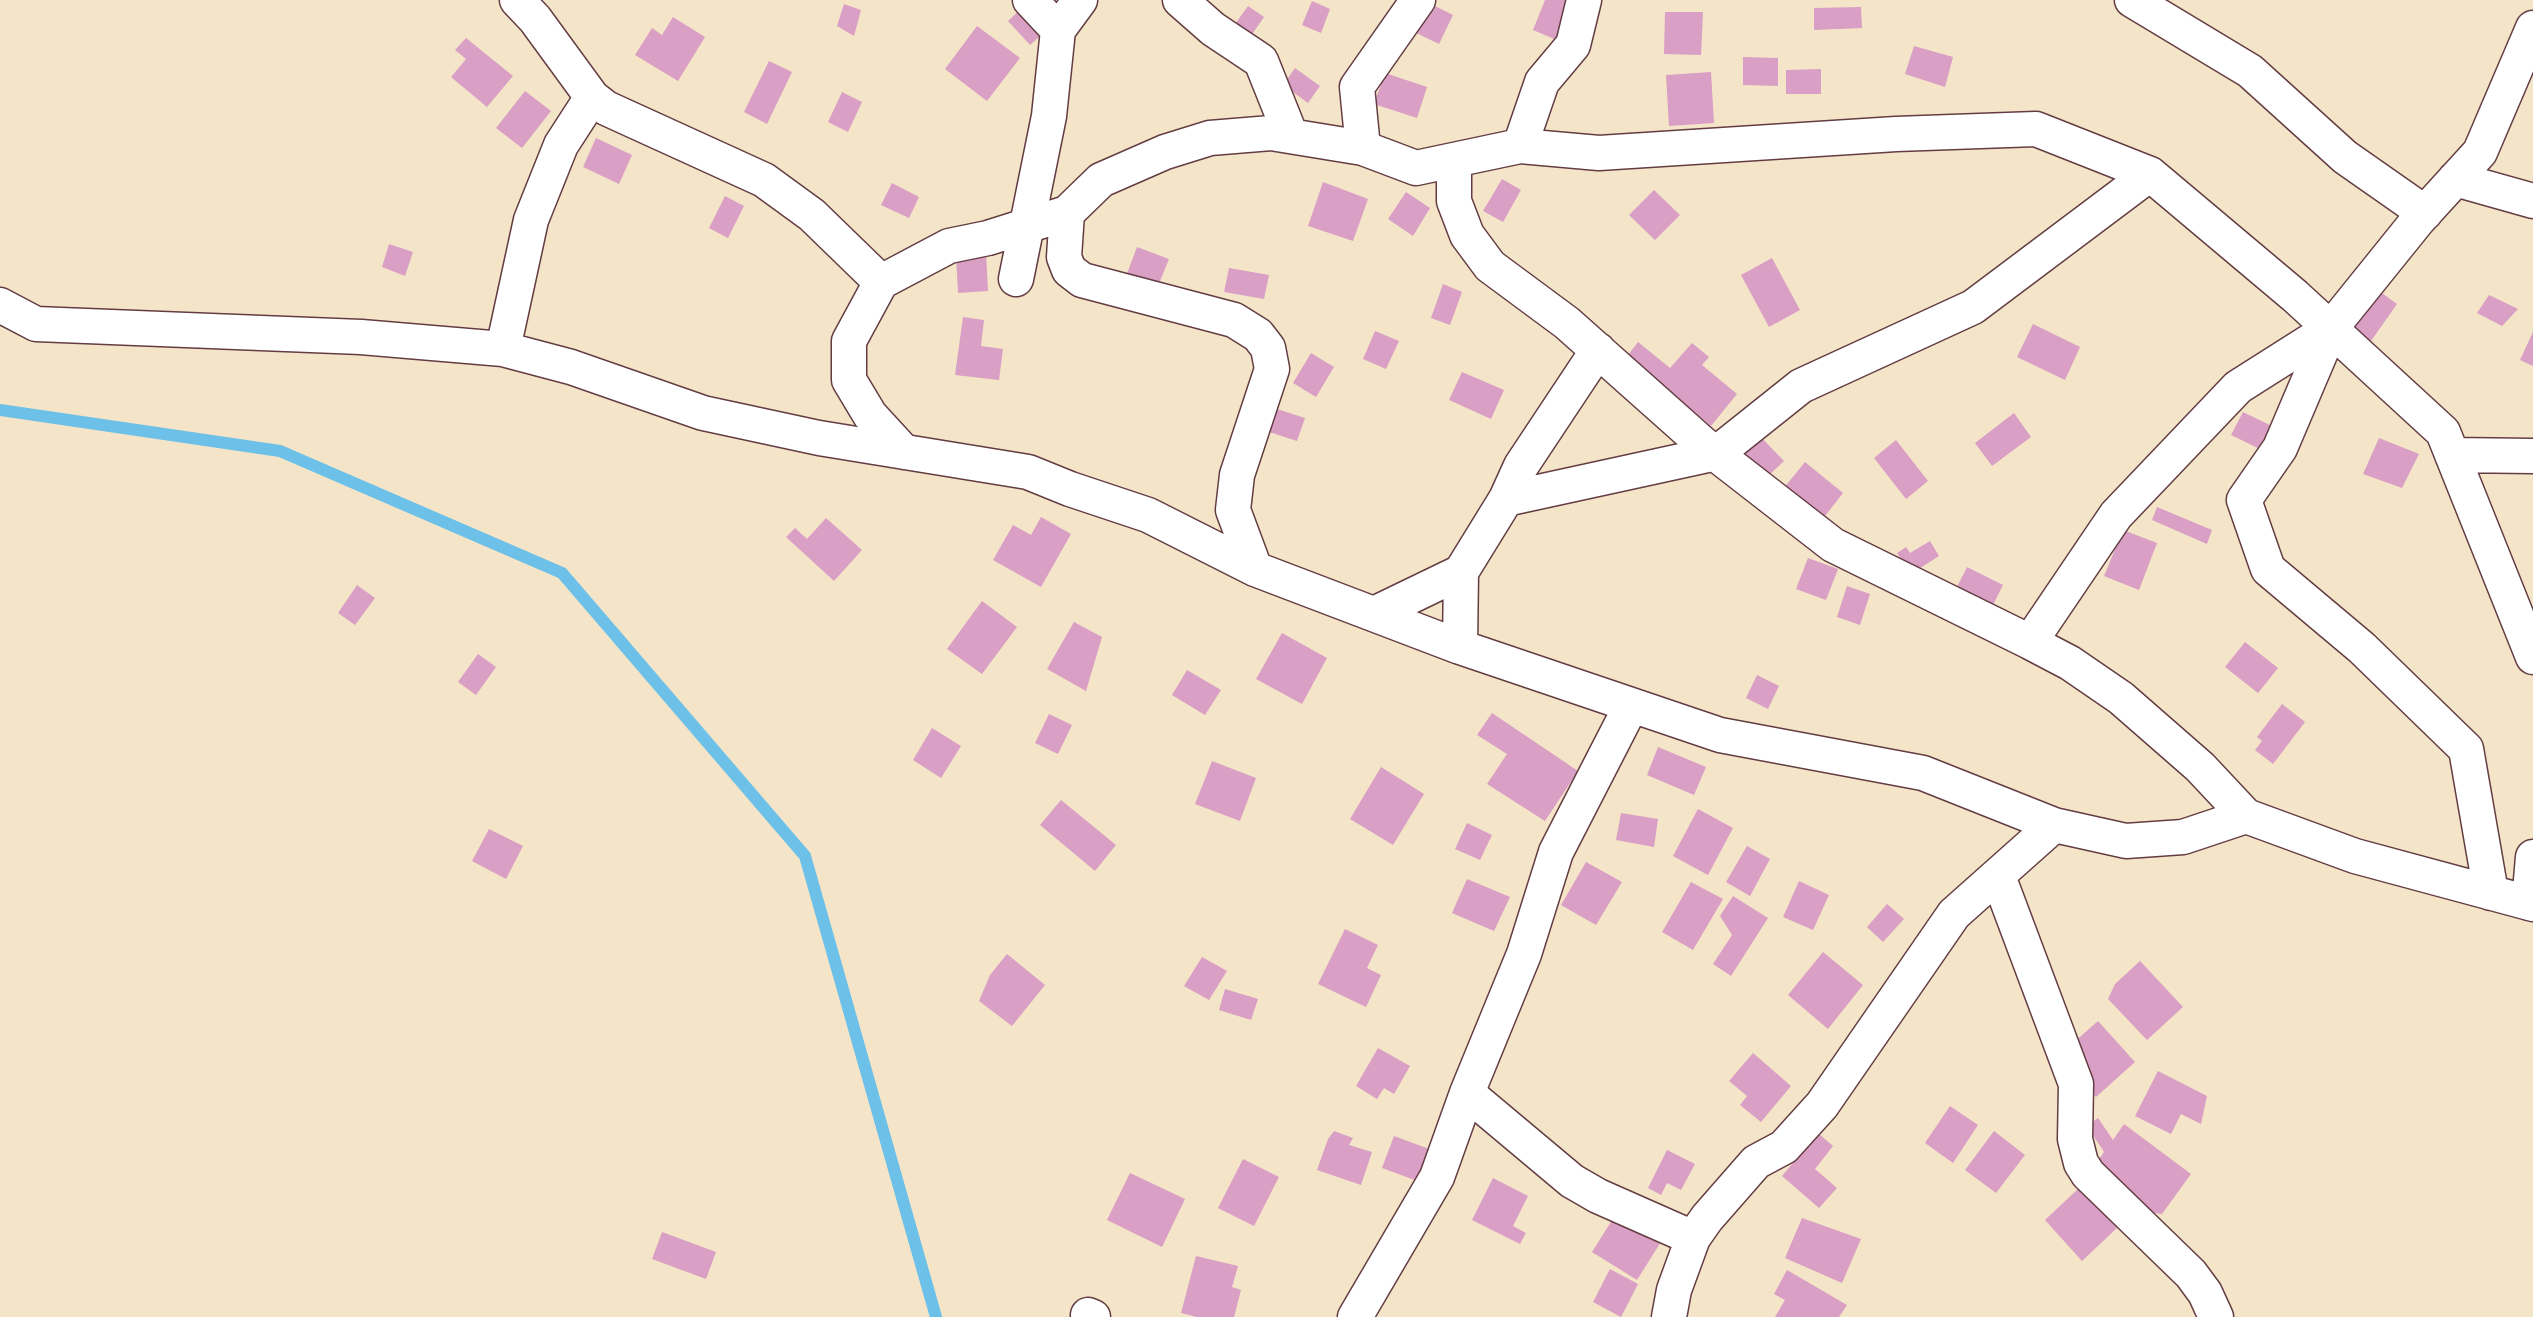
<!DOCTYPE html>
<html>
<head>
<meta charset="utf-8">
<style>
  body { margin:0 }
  canvas { display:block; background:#f4e4c8 }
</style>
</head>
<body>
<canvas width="2533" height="1317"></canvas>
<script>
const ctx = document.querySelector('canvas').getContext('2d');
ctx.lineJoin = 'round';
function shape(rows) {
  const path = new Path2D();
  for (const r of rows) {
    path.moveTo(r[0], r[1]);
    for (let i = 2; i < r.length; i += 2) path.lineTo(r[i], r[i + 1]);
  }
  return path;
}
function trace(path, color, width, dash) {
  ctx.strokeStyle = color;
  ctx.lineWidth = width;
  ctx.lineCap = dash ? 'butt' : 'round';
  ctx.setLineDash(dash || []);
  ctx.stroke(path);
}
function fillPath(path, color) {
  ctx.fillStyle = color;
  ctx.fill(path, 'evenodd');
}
trace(shape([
  [0,410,280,451,562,573,805,856,936,1317]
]), '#6dc1e9', 12);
fillPath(shape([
  [1423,0,1453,15,1439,44,1408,29],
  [1545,0,1565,0,1574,4,1559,41,1533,30],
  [1312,1,1330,9,1321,33,1302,25],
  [844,4,861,10,854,36,837,26],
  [1024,6,1047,30,1030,45,1008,21],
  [1248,6,1264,17,1246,43,1230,31],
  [1861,7,1862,28,1814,30,1814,8],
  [1665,12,1703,12,1701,55,1664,54],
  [673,17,705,37,678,81,635,55,652,28,662,35],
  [977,26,1020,58,987,101,945,69],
  [466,38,513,76,487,107,451,77,466,59,455,50],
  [1914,46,1953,57,1945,87,1905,74],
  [1743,57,1778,58,1778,86,1743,85],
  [769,61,792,72,767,124,744,112],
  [1295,68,1320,86,1308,103,1283,85],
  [1821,69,1821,94,1786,94,1786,70],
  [1711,72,1714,123,1669,126,1666,75],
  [1385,73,1427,87,1417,118,1374,104],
  [525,91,551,111,522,148,496,128],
  [842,92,862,102,848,132,828,122],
  [596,138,632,155,619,184,583,167],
  [1502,179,1521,190,1503,222,1483,211],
  [1323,182,1368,199,1353,241,1308,226],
  [892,183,919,197,909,218,881,205],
  [1654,190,1680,215,1655,240,1629,215],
  [1406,192,1430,208,1413,236,1388,219],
  [725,196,744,206,728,238,709,228],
  [389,244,413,252,405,276,382,267],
  [1137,247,1169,259,1156,291,1125,279],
  [986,252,988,291,958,293,956,254],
  [1772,258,1800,310,1769,327,1741,275],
  [1229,268,1269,275,1264,299,1224,292],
  [1443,284,1462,292,1450,325,1431,318],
  [2379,291,2397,304,2371,341,2352,329],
  [2489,295,2518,309,2502,326,2477,313],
  [963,317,984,320,981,346,1003,349,999,380,955,375],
  [2033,324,2080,347,2065,380,2017,357],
  [1375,331,1399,341,1386,369,1363,359],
  [2533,332,2533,366,2520,360],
  [1638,342,1670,368,1692,343,1709,357,1702,365,1737,394,1711,426,1680,400,1673,408,1625,359],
  [1311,353,1334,367,1316,397,1293,383],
  [1462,372,1504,390,1491,419,1449,400],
  [1274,408,1305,418,1297,441,1266,431],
  [2243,412,2278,429,2266,452,2231,435],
  [2014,413,2031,437,1992,466,1975,443],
  [1756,432,1784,461,1766,478,1738,449],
  [2379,438,2419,454,2402,488,2363,474],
  [1896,440,1928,481,1906,499,1874,458],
  [1805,462,1843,493,1818,525,1779,494],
  [2157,507,2212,530,2207,544,2152,520],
  [1041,517,1071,534,1041,587,993,560,1013,525,1031,535],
  [826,518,862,550,834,581,786,537,795,528,807,539],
  [2123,530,2157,543,2139,590,2104,576],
  [1930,541,1939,556,1911,574,1897,553,1906,547,1910,553],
  [1808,558,1838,569,1826,600,1796,589],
  [1967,567,2003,585,1988,615,1952,597],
  [357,585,375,598,355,625,338,613],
  [1847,586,1870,594,1860,625,1837,617],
  [982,601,1017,627,982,674,947,649],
  [1074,622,1102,637,1086,691,1047,669],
  [1282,633,1327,658,1302,704,1256,679],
  [2245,642,2278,668,2258,693,2225,667],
  [478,654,496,667,476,695,458,682],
  [1187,670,1221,690,1205,715,1172,695],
  [1757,675,1779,686,1768,709,1746,698],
  [2282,704,2305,722,2273,764,2255,750,2262,741,2257,737],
  [1492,713,1578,771,1545,821,1487,784,1507,754,1477,735],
  [1049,714,1072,725,1058,754,1035,743],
  [932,728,961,746,941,778,913,760],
  [1658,747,1706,767,1694,795,1647,775],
  [1212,761,1256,778,1240,821,1195,804],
  [1381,767,1424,794,1393,845,1350,819],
  [1061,800,1116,845,1095,871,1040,825],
  [1698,809,1733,828,1708,875,1673,856],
  [1621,813,1658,819,1654,847,1616,840],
  [1467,823,1492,835,1480,860,1455,849],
  [489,829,523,846,506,879,472,861],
  [1747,846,1770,859,1750,896,1726,882],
  [1586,862,1622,882,1596,925,1561,905],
  [1467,879,1510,897,1494,931,1452,913],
  [1799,881,1829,895,1813,930,1783,917],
  [1691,882,1723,899,1693,950,1662,932],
  [1733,896,1768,918,1731,976,1713,964,1732,935,1720,916],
  [1887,904,1904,919,1883,942,1867,927],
  [1345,929,1378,945,1367,968,1381,975,1366,1007,1318,984],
  [1823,952,1863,985,1828,1029,1788,995],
  [1007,954,1045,985,1012,1026,979,1001,990,975],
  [1202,957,1227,971,1209,1000,1184,986],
  [2140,961,2183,1007,2147,1040,2108,999,2115,984],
  [1225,989,1258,999,1251,1020,1219,1010],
  [2098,1021,2135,1062,2096,1097,2080,1080,2064,1051],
  [1378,1048,1410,1066,1394,1094,1384,1088,1377,1099,1356,1086],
  [1753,1053,1791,1086,1761,1122,1740,1105,1747,1096,1729,1081],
  [2158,1071,2207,1096,2201,1124,2181,1114,2171,1134,2135,1116],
  [1950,1106,1978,1125,1953,1163,1925,1143],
  [2098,1118,2113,1140,2124,1124,2191,1174,2162,1214,2146,1212,2091,1171,2104,1152,2087,1126],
  [1334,1131,1353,1138,1349,1145,1372,1152,1361,1185,1317,1170,1328,1139],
  [1994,1131,2025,1155,1996,1193,1965,1170],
  [1818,1133,1833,1146,1815,1169,1837,1188,1819,1208,1782,1176],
  [1394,1136,1432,1150,1420,1182,1382,1168],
  [1667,1150,1695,1164,1681,1190,1667,1183,1661,1195,1648,1188],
  [1243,1159,1279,1177,1254,1226,1218,1208],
  [1130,1173,1185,1199,1162,1247,1107,1220],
  [1493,1178,1528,1196,1513,1226,1526,1233,1520,1244,1472,1220],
  [2079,1188,2117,1228,2082,1261,2045,1220],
  [1619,1209,1664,1237,1637,1280,1592,1252],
  [1802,1218,1861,1239,1842,1283,1785,1258],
  [662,1232,716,1252,706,1279,652,1259],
  [1196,1256,1238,1266,1232,1287,1241,1290,1234,1317,1197,1317,1181,1313],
  [1610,1269,1638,1284,1621,1317,1593,1302],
  [1787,1270,1847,1305,1839,1317,1775,1317,1785,1300,1774,1294]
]), '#d99fc5');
const street = shape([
  [517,0,535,19,592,97,606,108,764,180,812,215,881,282],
  [1030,0,1058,30],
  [1180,0,1213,29,1261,61,1291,136],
  [2132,0,2250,71,2345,157,2425,213],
  [1520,146,1542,82,1573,45,1584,0],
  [1363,148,1357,87,1418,0],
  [1454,162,1454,201,1467,235,1490,266,1567,323,1703,444,1833,545,2030,642,2070,663,2121,698,2200,767,2246,816],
  [2455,179,2533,201],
  [1067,213,1064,257,1069,270,1082,280,1234,320,1258,335,1268,348,1272,369,1237,475,1233,510,1255,569],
  [1016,279,1049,116,1058,30,1080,0],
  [0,305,36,324,361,337,503,349,571,367,703,413,819,438,1028,472,1070,489,1148,515,1255,569,1460,647,1720,735,1923,773,2054,825,2126,841,2183,837,2246,816,2355,856,2533,904],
  [2331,328,2280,448,2244,500,2268,569,2362,648,2466,749,2491,893],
  [503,349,531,220,561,145,592,97],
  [904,452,870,415,849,380,849,341,881,282,949,246,988,238,1067,213,1101,180,1165,152,1210,138,1271,133,1363,148,1416,168,1520,146,1599,153,1896,134,2036,129,2150,174,2295,296,2443,432,2533,657],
  [2452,455,2533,456],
  [1506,499,1717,453,1801,386,1973,307,2150,174],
  [1374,614,1461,572],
  [2030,642,2116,515,2238,387,2331,328,2418,220,2480,152,2533,28],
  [1460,647,1461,572,1506,499,1521,466,1598,350],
  [1998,876,2076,1084,2075,1139,2081,1163,2088,1174,2191,1274,2205,1293,2216,1317],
  [2529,903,2533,857],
  [1467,1093,1572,1181,1598,1196,1693,1238],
  [1088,1315,1093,1317],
  [1355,1317,1437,1177,1467,1093,1524,954,1556,852,1631,706],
  [1669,1317,1674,1290,1693,1238,1707,1218,1756,1162,1784,1147,1822,1105,1954,914,2054,825]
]);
trace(street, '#643d43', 37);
trace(street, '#fff', 34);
</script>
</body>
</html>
